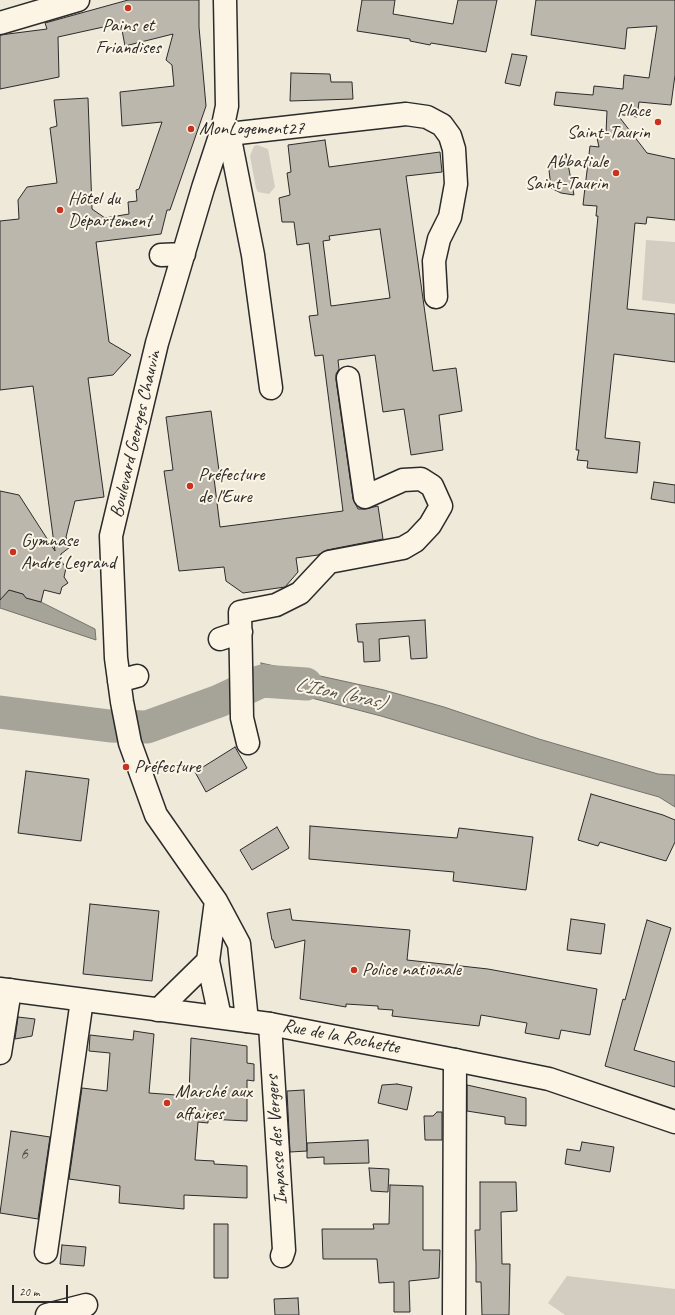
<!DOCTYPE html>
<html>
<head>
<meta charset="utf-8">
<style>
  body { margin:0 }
  #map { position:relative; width:675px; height:1315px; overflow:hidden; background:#efe9da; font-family:Caveat,sans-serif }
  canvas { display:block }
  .scale { position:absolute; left:12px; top:1285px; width:56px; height:18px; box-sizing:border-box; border:2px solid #2b2b2b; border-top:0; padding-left:5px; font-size:12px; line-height:14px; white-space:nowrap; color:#2b2b2b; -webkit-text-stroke:3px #fcf5e5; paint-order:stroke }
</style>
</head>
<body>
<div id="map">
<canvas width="675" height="1315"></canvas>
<div class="scale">20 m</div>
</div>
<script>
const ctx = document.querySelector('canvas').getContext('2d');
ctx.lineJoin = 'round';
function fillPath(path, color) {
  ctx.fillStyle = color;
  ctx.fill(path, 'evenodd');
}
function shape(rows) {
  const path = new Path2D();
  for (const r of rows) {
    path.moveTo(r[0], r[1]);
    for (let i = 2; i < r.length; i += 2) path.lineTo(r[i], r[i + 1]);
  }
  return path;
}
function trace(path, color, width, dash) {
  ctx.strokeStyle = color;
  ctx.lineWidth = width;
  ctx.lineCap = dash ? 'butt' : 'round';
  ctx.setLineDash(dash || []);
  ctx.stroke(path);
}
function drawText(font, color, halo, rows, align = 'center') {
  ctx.font = font + ' Caveat,sans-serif';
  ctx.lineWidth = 4;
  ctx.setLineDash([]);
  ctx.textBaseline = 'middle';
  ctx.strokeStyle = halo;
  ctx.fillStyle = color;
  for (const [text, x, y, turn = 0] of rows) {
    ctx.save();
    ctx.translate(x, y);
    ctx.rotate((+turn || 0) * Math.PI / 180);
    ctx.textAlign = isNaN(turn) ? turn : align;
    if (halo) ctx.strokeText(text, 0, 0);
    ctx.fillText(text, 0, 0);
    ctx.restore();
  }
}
fillPath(shape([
  [257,145,268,149,275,187,269,194,258,192,256,188,250,156,254,146],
  [646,240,675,242,675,304,642,300],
  [567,1276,675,1289,675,1315,565,1315,548,1303]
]), '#d2cdc0');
const water = shape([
  [9,590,23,594,26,598,41,602,95,629,96,640,0,608,0,596,3,597,9,590],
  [261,663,384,690,444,707,539,739,658,774,675,775,675,807,659,797,521,758,381,716,300,695,282,692,263,695,261,663],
  [219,692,220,713,164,732,150,740,144,713,175,709,219,692],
  [0,699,108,715,113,737,0,722,0,699]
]);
fillPath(water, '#a6a399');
trace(water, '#75736d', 1);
trace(shape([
  [0,712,110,726,147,727,219,701,262,681,306,684]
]), '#a6a399', 33);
const building = shape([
  [128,0,199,0,199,27,206,106,170,210,167,210,161,234,96,242,109,342,131,355,113,375,88,378,104,497,75,501,66,537,70,547,61,554,60,559,66,568,64,577,68,583,62,587,60,594,44,590,41,602,26,598,23,594,9,590,0,600,0,491,19,495,55,551,33,386,0,390,0,221,19,219,18,200,27,187,57,183,50,128,57,126,54,100,88,98,92,209,105,218,129,214,128,202,137,201,136,190,139,189,162,122,122,126,120,92,174,86,172,65,166,60,173,34,125,46,122,30,118,31,117,24,58,37,59,77,0,89,0,35,47,29,45,23,128,0],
  [362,0,395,0,393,14,453,24,458,0,497,0,486,52,431,43,430,45,410,41,410,39,357,31,362,0],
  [536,0,675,0,675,75,671,105,639,102,637,117,617,114,647,153,675,159,675,220,647,217,646,224,635,223,627,309,675,314,675,362,614,354,605,438,640,442,637,473,587,468,588,461,577,460,579,450,576,450,598,216,596,216,597,206,583,205,584,196,590,146,599,147,597,138,606,133,607,111,554,105,556,92,593,95,594,86,623,89,624,75,649,78,657,26,627,28,625,49,531,35,536,0],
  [512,54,527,56,520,86,505,83,512,54],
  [291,73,330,74,331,82,352,82,353,99,290,101,291,73],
  [325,140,329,167,440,152,442,172,406,176,433,371,456,368,462,411,439,415,443,450,411,455,404,409,383,412,375,355,338,360,339,369,336,374,336,380,353,499,358,509,365,509,378,506,383,539,327,550,318,555,296,558,298,572,285,587,243,593,226,581,224,567,179,571,164,471,173,470,166,417,211,411,220,478,214,478,220,527,343,511,323,355,315,356,309,316,318,315,309,243,297,245,294,222,282,222,279,198,290,195,287,173,291,172,288,145,325,140],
  [380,229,390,298,331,306,323,241,330,240,329,236,380,229],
  [566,154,574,195,561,193,551,188,549,170,554,159,566,154],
  [654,482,675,485,675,503,651,499,654,482],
  [425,620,427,658,411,659,409,636,379,639,380,661,364,662,363,642,358,642,356,624,425,620],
  [235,747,247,768,206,792,195,772,235,747],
  [26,771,89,779,81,841,18,833,26,771],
  [591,794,663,815,675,820,675,842,666,861,600,842,598,846,578,840,591,794],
  [310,826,457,838,459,828,533,837,526,890,453,881,454,872,309,859,310,826],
  [277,827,289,848,252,870,240,850,277,827],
  [90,904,159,911,152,981,83,974,90,904],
  [290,909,292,920,410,930,407,960,488,969,597,989,590,1035,561,1030,559,1039,525,1033,527,1023,481,1015,479,1026,392,1016,393,1010,378,1009,378,1006,346,1004,346,1007,300,999,305,940,275,948,273,940,272,940,267,913,290,909],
  [571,919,605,924,601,954,567,950,571,919],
  [647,920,671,928,634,1050,675,1062,675,1087,605,1066,623,999,625,1000,647,920],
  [18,1017,35,1019,32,1036,15,1039,18,1017],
  [134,1031,154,1034,149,1093,189,1096,191,1038,247,1046,247,1063,254,1064,254,1081,247,1080,247,1121,208,1119,208,1123,198,1122,195,1160,214,1161,214,1164,247,1166,247,1198,184,1195,184,1209,119,1203,120,1186,69,1179,82,1088,107,1091,110,1053,89,1051,90,1035,133,1040,134,1031],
  [397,1084,412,1087,407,1110,378,1103,382,1085,397,1084],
  [467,1085,526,1098,526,1126,505,1124,505,1117,467,1111,467,1085],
  [304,1090,307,1151,290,1152,287,1091,304,1090],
  [437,1112,442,1112,442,1140,425,1140,424,1116,433,1116,437,1112],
  [11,1131,50,1137,38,1219,0,1213,11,1131],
  [368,1140,369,1163,324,1164,324,1157,307,1158,307,1143,368,1140],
  [582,1142,614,1147,610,1172,565,1164,567,1149,580,1151,582,1142],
  [369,1168,389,1169,388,1192,371,1191,369,1168],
  [480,1182,516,1182,517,1211,501,1212,502,1264,510,1264,509,1315,482,1315,481,1282,476,1282,476,1264,475,1230,480,1230,480,1182],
  [390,1185,423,1186,423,1250,440,1250,439,1278,409,1281,410,1312,394,1312,394,1282,379,1283,377,1259,323,1259,322,1229,374,1229,373,1224,389,1224,390,1185],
  [214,1224,228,1224,228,1278,214,1278,214,1224],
  [62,1245,86,1247,84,1266,60,1264,62,1245],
  [298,1298,299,1315,275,1315,274,1299,298,1298]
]);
fillPath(building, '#bcb7ac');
trace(building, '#2b2b2b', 1);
const minor = shape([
  [225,0,227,106,222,130,203,188,157,343,111,536,116,658,122,702,130,743,156,815,216,901,239,944,247,1021],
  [222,130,229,134,253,255,271,388],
  [229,134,406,114,427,117,442,125,450,136,454,149,456,184,450,217,439,239,434,261,436,297],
  [161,255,184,254],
  [220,639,241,632],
  [119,681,137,676],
  [248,743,242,718,240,612,276,605,300,593,329,562,403,548,415,541,430,525,441,506,432,486,421,479,403,480,365,497,348,378],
  [216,901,208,961,220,1017],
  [158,1010,208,961],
  [270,1024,284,1250,282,1256],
  [0,1053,10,990],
  [46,1252,82,1000],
  [47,1315,86,1305],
  [454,1315,455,1060]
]);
const major = shape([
  [0,23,78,0],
  [0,989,270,1024,455,1060,549,1079,675,1122]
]);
trace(minor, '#2b2b2b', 25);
trace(major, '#2b2b2b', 25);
trace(minor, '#fcf5e5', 22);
trace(major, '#fcf5e5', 22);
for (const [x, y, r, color] of [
  [128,8,4,"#c8321e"],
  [658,122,4,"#c8321e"],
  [191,129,4,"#c8321e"],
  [616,173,4,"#c8321e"],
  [60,210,4,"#c8321e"],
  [190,486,4,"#c8321e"],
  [13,552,4,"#c8321e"],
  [126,767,4,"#c8321e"],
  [354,970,4,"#c8321e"],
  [167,1103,4,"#c8321e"]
]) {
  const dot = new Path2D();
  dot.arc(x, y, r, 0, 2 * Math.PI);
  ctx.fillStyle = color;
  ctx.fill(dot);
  trace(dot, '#fcf5e5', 1.5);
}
drawText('17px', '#4f4e4b', null, [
  ["6",24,1155]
]);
drawText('19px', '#2b2b2b', '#fcf5e5', [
  ["Pains et",128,26,"center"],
  ["Friandises",128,48,"center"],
  ["Place",650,111,"right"],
  ["Saint-Taurin",650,133,"right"],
  ["MonLogement27",199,129],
  ["Abbatiale",608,162,"right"],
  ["Saint-Taurin",608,184,"right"],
  ["Hôtel du",68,199],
  ["Département",68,221],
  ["Préfecture",198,475],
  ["de l'Eure",198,497],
  ["Gymnase",21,541],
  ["André Legrand",21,563],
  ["Préfecture",134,767],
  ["Police nationale",362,970],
  ["Marché aux",175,1092],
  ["affaires",175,1114]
], 'left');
drawText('19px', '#2b2b2b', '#fcf5e5', [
  ["Boulevard Georges Chauvin",136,434,-77],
  ["Rue de la Rochette",341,1037,11],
  ["Impasse des Vergers",277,1140,-94]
]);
drawText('italic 20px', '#565552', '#fcf5e5', [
  ["L'Iton (bras)",340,694,12]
]);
</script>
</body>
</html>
